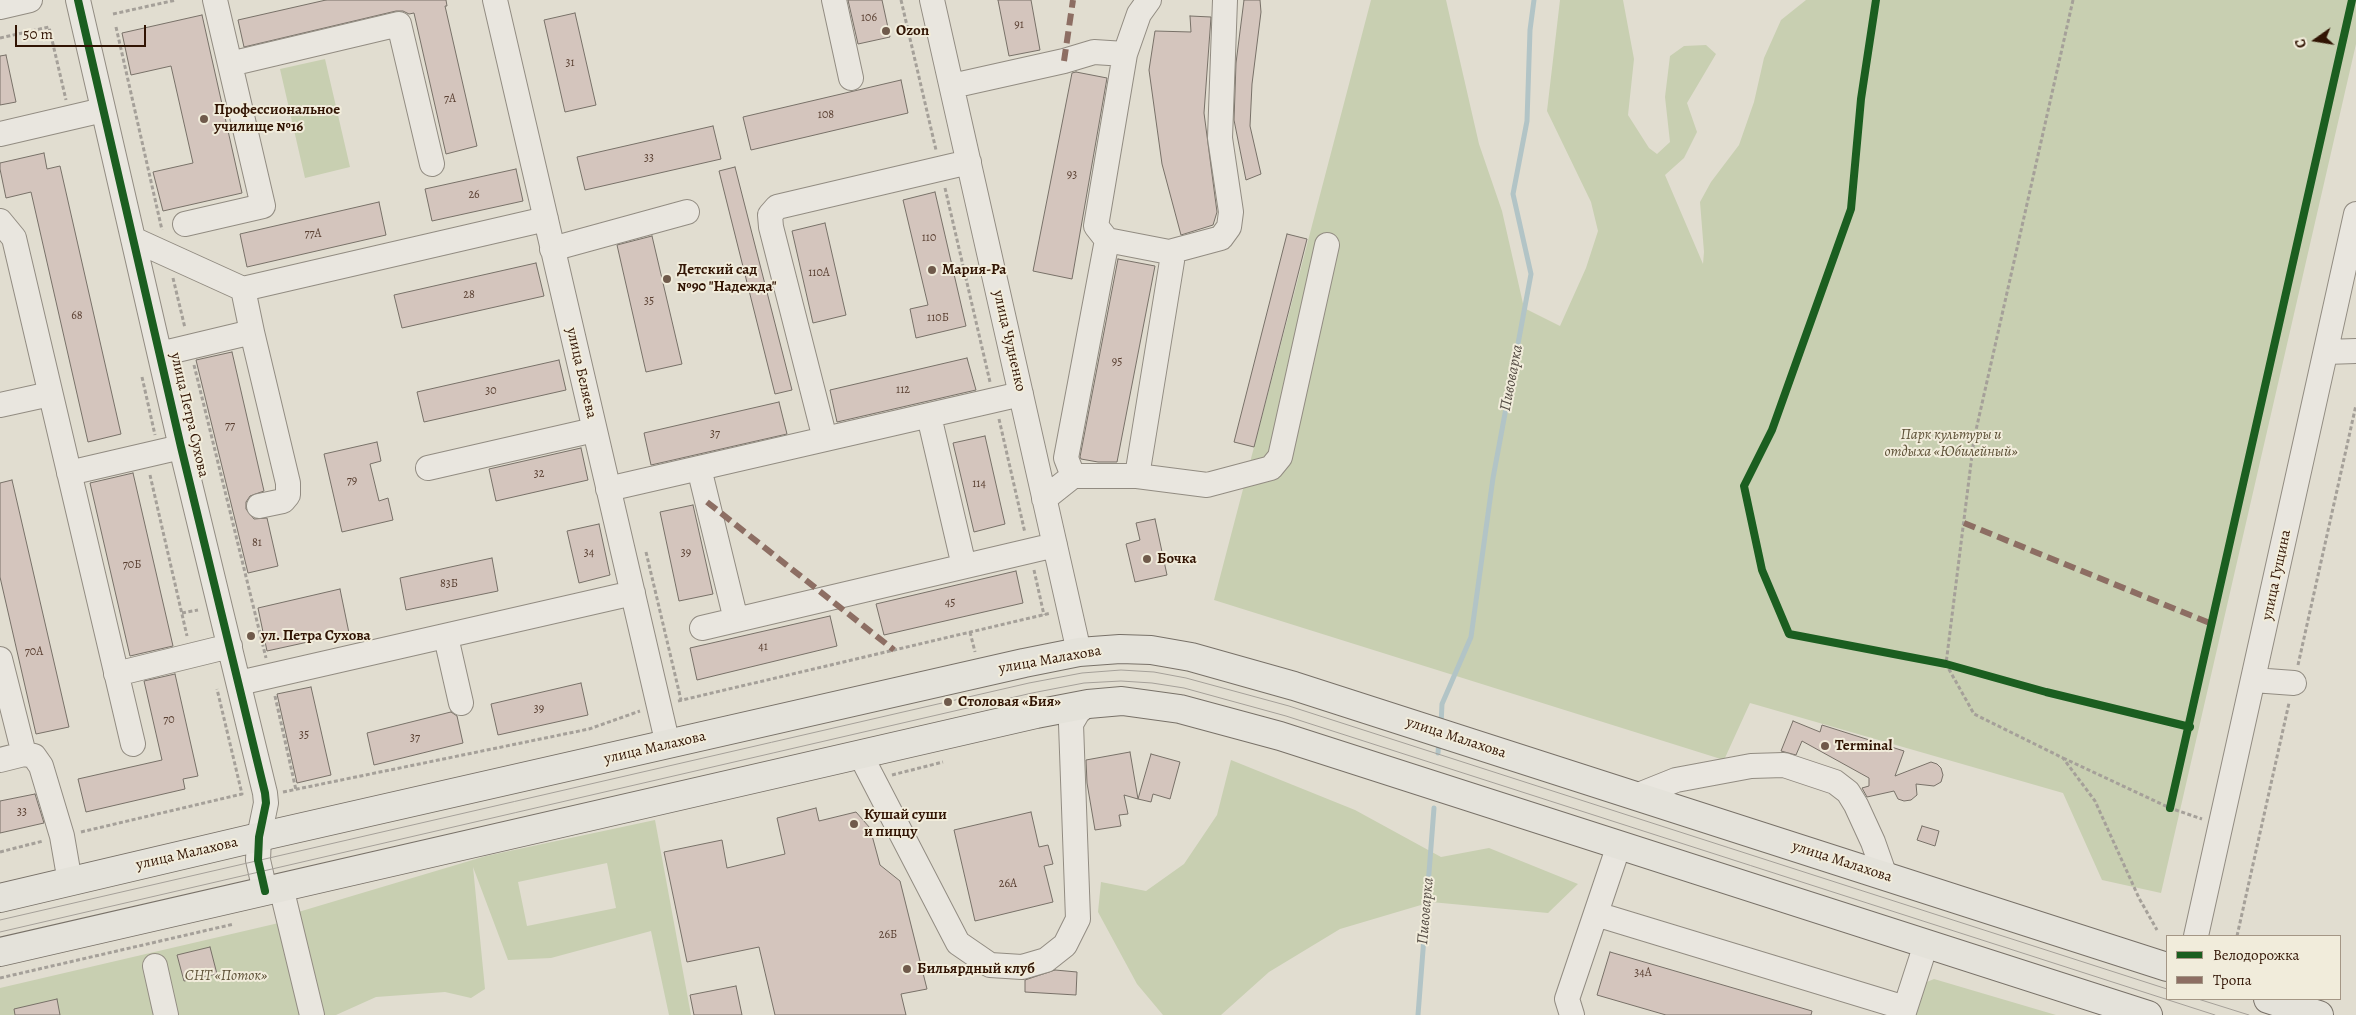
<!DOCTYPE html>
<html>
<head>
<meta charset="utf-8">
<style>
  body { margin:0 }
  #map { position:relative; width:2356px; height:1015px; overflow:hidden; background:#e1ddd0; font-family:Alegreya,serif }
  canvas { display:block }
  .legend { position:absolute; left:2166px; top:935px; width:175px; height:65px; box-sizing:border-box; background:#f1ecdb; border:1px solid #a49685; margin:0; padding:6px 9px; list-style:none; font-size:15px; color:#311403 }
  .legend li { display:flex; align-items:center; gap:10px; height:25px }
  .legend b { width:25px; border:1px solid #a49685 }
  .north { position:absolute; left:2291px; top:15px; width:50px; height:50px; -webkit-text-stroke:4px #f1ecdb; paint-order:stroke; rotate:257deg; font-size:14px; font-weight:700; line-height:20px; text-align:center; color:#311403 }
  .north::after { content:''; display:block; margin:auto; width:18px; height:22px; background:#311403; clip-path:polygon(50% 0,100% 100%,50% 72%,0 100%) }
  .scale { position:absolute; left:15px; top:25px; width:131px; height:22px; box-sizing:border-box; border:2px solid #311403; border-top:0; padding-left:6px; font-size:15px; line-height:18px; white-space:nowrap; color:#311403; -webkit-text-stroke:4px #f1ecdb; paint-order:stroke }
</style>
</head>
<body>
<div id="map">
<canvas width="2356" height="1015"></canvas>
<ul class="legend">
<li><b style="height:6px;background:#1b5e20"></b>Велодорожка</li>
<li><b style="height:6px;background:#8d6e63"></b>Тропа</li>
</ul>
<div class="north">С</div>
<div class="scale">50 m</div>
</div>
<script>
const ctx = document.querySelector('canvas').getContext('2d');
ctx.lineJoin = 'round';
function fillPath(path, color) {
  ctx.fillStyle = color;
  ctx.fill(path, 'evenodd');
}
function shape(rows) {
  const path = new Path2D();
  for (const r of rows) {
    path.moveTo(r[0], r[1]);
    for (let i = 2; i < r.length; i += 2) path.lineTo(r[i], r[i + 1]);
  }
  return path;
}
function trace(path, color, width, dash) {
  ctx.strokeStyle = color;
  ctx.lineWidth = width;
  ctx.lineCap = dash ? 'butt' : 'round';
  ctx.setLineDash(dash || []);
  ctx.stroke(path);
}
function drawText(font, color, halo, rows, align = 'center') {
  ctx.font = font + ' Alegreya,serif';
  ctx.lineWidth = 4;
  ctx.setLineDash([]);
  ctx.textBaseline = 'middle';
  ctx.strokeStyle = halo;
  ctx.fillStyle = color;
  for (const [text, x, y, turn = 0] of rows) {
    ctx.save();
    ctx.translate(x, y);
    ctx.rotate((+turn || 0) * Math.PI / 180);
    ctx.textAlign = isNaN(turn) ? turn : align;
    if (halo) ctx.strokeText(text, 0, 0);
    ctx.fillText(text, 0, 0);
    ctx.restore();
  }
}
fillPath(shape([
  [1371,0,1446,0,1479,144,1502,211,1524,308,1560,326,1586,268,1598,231,1591,202,1547,111,1560,0,1623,0,1634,59,1628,115,1649,148,1657,154,1670,142,1665,97,1670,56,1684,46,1706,45,1716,54,1687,103,1697,132,1684,158,1665,175,1703,264,1704,252,1700,202,1711,182,1739,145,1754,102,1764,58,1781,20,1806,0,2356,0,2356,44,2161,893,2102,880,2063,793,1750,703,1724,760,1214,600],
  [325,59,350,167,305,178,280,69],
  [1231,760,1355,810,1441,857,1489,848,1578,884,1548,913,1431,902,1340,929,1269,972,1221,1015,1163,1015,1137,984,1098,912,1101,882,1146,891,1184,864,1217,815],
  [655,820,691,1015,669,1015,651,931,551,958,508,960,473,867,485,989,471,998,445,992,376,997,336,1015,320,1015,295,913,486,856],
  [607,863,616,908,527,926,518,882],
  [283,922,305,1015,0,1015,0,988],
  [1934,979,2056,1015,1914,1015,1922,984]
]), '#c8cfb1');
trace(shape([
  [1441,725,1442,704,1471,637,1493,478,1531,274,1513,194,1527,121,1530,30,1534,0],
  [1438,753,1439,741],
  [1418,1015,1434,808]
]), '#b2c4c6', 5);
const building = shape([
  [326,0,446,0,447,6,445,6,477,146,446,154,414,13,409,14,403,11,396,11,244,47,238,20,326,0],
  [848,0,882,0,890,37,858,44,848,0],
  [998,0,1031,0,1040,50,1009,56,998,0],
  [1244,0,1260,0,1261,12,1252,84,1250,126,1261,174,1246,180,1234,120,1236,63,1244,0],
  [575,13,596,105,565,112,544,20,575,13],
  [202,15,242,193,163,211,153,172,193,163,171,66,131,75,122,33,202,15],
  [1190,16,1211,17,1204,113,1217,212,1213,225,1181,235,1162,164,1149,70,1155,31,1191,32,1190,16],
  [6,55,16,102,0,105,0,56,6,55],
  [1076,72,1107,78,1072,279,1033,271,1072,73,1076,72],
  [901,80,908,113,751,150,743,117,901,80],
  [713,126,721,159,585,190,577,157,713,126],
  [44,153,47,169,60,166,121,434,88,442,31,192,6,198,0,169,0,163,44,153],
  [735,167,792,390,775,394,719,171,735,167],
  [516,169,523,201,432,221,425,189,516,169],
  [935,192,966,326,916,338,910,309,928,305,903,200,935,192],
  [379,202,386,235,247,267,240,234,379,202],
  [825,223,846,315,813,323,792,231,825,223],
  [1287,234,1307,239,1254,447,1234,442,1287,234],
  [652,236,682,364,646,372,617,245,652,236],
  [1118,259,1155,266,1117,462,1098,462,1081,459,1080,457,1118,259],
  [536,263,544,296,402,328,394,295,536,263],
  [232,352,264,491,250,496,246,502,246,509,254,519,267,518,278,566,248,573,196,360,232,352],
  [967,358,976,390,837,422,830,390,967,358],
  [559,360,566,390,424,422,417,392,559,360],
  [779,402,787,434,651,465,644,433,779,402],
  [985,436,1005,524,974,532,953,443,985,436],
  [377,442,381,461,370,464,379,501,388,498,393,520,342,532,324,454,377,442],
  [581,448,588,480,496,501,489,469,581,448],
  [133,473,173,646,130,656,90,483,133,473],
  [12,480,69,727,36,734,0,577,0,483,12,480],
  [693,505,713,594,679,601,660,512,693,505],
  [1155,519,1167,575,1135,582,1126,544,1140,540,1136,523,1155,519],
  [599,524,610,575,579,583,567,531,599,524],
  [492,558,498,591,406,610,400,578,492,558],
  [1016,571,1023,603,884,635,876,604,1016,571],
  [340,589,349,633,267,651,258,608,340,589],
  [830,616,837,646,697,680,690,648,830,616],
  [175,674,198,776,183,779,185,789,86,812,78,779,162,760,144,681,175,674],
  [581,683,588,715,498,735,491,704,581,683],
  [311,687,331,775,297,783,277,694,311,687],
  [451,712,457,716,463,743,374,765,367,733,451,712],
  [1793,721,1820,732,1822,725,1904,751,1895,776,1931,762,1937,764,1941,768,1943,775,1941,782,1934,786,1916,784,1917,795,1911,800,1904,801,1898,799,1894,791,1867,797,1862,788,1869,786,1869,778,1802,741,1796,755,1781,751,1793,721],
  [1130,752,1138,799,1124,795,1128,814,1119,815,1121,826,1095,830,1087,783,1086,760,1130,752],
  [1151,754,1180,762,1170,799,1153,794,1151,802,1138,799,1151,754],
  [35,794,44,823,0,833,0,801,35,794],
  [816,808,819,821,856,812,870,828,880,865,900,881,927,989,901,994,906,1015,775,1015,759,947,687,962,664,852,722,840,727,868,785,854,777,818,816,808],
  [1031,812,1039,847,1048,845,1053,864,1044,866,1053,902,975,921,954,830,1031,812],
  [1922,826,1939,831,1935,846,1917,840,1922,826],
  [210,947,217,974,184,981,177,955,210,947],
  [1610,952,1812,1011,1811,1015,1666,1015,1597,995,1610,952],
  [1055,970,1077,972,1076,995,1025,992,1025,980,1055,970],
  [736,986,742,1015,694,1015,690,995,736,986],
  [57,999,60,1015,15,1015,14,1009,57,999]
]);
fillPath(building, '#d4c5bd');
trace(building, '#787168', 1);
const minor = shape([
  [78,0,181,447,265,793,266,803,259,837,258,860,265,891],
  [495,0,668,745],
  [834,0,851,78],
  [932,0,1079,652],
  [0,7,30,0],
  [1125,54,1096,226,1107,240,1169,252,1172,261,1137,476],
  [230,64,399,24,432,164],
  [952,86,1064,61,1094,52,1125,54,1139,14,1149,0],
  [0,134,103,110],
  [0,221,14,238,133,744],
  [185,224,263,206,215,0],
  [133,239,243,289],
  [552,249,687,212],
  [1169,252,1221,238,1229,227,1231,212,1220,138,1225,0],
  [252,332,288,483,288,495,283,501,259,506],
  [2326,352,2356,351],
  [160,354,252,332,243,289,546,219],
  [0,405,50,394],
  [929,416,964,566],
  [825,439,771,227,770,215,777,207,969,162],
  [428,468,594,430],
  [699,468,736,620],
  [69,473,181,447],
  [1073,476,1066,458,1107,240],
  [608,489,1021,394],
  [1044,499,1073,476,1137,476,1207,485,1271,468,1280,457,1327,245],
  [702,628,1055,545],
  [446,637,461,703],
  [0,659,24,754],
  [116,674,230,646],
  [2253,680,2294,683],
  [239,683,633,593],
  [860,754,958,943,990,965,1022,967,1046,960,1065,945,1078,919,1071,724,1078,712,1088,704],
  [0,760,24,754,34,756,41,766,62,836,70,882],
  [1636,796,1676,780,1751,766,1784,765,1835,782,1848,792,1856,805,1873,842,1885,876],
  [281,887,312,1015],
  [1596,914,1905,1008],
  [2196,936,2356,214],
  [155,966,166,1015],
  [1572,1015,1567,999,1619,845],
  [1903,1015,1926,944]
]);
const major = shape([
  [0,898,259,837,1024,663,1079,652,1120,649,1151,650,1191,657,1294,686,2167,967],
  [0,952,1036,714,1088,704,1122,701,1180,709,1280,736,2148,1015],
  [2268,999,2319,1015]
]);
trace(minor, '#928c82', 26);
trace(major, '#787168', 30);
trace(shape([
  [901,0,936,150],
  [2073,0,1974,439,1946,664,1974,714,2063,758,2095,801,2139,898,2157,930],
  [113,14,176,0],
  [116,27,162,230],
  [0,38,49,27,66,100],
  [945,188,990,382],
  [173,278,185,328],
  [194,365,266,658],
  [142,377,155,435],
  [999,419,1025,533],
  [150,475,187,636],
  [646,552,681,700],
  [1034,570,1044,615],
  [182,613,198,610],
  [970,632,975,652],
  [2298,665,2356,405],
  [275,696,296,790],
  [678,701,1051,613],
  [2063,758,2170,808,2202,819],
  [892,775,943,762],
  [283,792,589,729,640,711],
  [81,832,242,794,217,689],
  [0,852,43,841],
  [2237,936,2289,703],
  [0,978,234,924]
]), '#a5a099', 3, [4, 2.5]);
trace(minor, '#e9e6df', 24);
trace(major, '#e4e2da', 28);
trace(shape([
  [0,920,1029,683,1082,673,1121,670,1154,672,1186,678,1289,706,2167,989],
  [0,932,1032,693,1084,683,1121,681,1152,683,1184,688,1286,716,2215,1015],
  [2198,999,2249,1015]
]), '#a5a099', 1);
trace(shape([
  [1064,61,1073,0],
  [707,502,894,650],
  [1964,523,2212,624]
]), '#8d6e63', 6, [12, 6]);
trace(shape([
  [78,0,181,447,265,793,266,803,259,837,258,860,265,891],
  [1876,0,1861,99,1851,209,1772,430,1744,486,1762,570,1789,634,1946,664,2046,692,2190,727],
  [2170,808,2352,0]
]), '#1b5e20', 8);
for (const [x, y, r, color] of [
  [886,31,5,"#6f5a4b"],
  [204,119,5,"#6f5a4b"],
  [932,270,5,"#6f5a4b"],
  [667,279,5,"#6f5a4b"],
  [1147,559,5,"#6f5a4b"],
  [251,636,5,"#6f5a4b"],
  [948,702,5,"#6f5a4b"],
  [1825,746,5,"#6f5a4b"],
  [854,824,5,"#6f5a4b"],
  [907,969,5,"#6f5a4b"]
]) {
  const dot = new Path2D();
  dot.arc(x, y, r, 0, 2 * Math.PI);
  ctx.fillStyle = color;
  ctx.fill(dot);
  trace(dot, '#f1ecdb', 2);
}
drawText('12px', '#5a4032', null, [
  ["106",869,18],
  ["91",1019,25],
  ["31",570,63],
  ["7А",450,99],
  ["108",826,115],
  ["33",649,158],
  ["93",1072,175],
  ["26",474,195],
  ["77А",313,234],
  ["110",929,238],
  ["110А",819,273],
  ["28",469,295],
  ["35",649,301],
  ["68",77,316],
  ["110Б",938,318],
  ["95",1117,362],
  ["112",903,390],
  ["30",491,391],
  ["77",230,426],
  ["37",715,434],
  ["32",539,474],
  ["79",352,481],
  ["114",979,484],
  ["81",257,543],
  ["34",589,553],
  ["39",686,553],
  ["70Б",132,565],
  ["83Б",449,584],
  ["45",950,603],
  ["41",763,647],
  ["70А",34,652],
  ["39",539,709],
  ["70",169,720],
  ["35",304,735],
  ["37",415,738],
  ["33",22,812],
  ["26А",1008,884],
  ["26Б",888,935],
  ["34А",1643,973]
]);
drawText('bold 15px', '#311403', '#f1ecdb', [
  ["Ozon",896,31],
  ["Профессиональное",214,110],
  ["училище №16",214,127],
  ["Детский сад",677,270],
  ["№90 \"Надежда\"",677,287],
  ["Мария-Ра",942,270],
  ["Бочка",1157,559],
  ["ул. Петра Сухова",261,636],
  ["Столовая «Бия»",958,702],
  ["Terminal",1835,746],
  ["Кушай суши",864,815],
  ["и пиццу",864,832],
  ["Бильярдный клуб",917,969]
], 'left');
drawText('15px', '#311403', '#f1ecdb', [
  ["улица Чудненко",1009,341,77],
  ["улица Беляева",581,373,77],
  ["улица Петра Сухова",189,415,77],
  ["улица Гущина",2277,575,-78],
  ["улица Малахова",1050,660,-10],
  ["улица Малахова",1456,738,18],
  ["улица Малахова",655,748,-13],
  ["улица Малахова",187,854,-13],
  ["улица Малахова",1842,862,18]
]);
drawText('italic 15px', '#5e5137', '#f1ecdb', [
  ["Парк культуры и",1951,435],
  ["отдыха «Юбилейный»",1951,452],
  ["СНТ «Поток»",226,976]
]);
drawText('italic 16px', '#574e46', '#f1ecdb', [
  ["Пивоварка",1512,378,-79],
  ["Пивоварка",1426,911,-85]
]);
</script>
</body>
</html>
